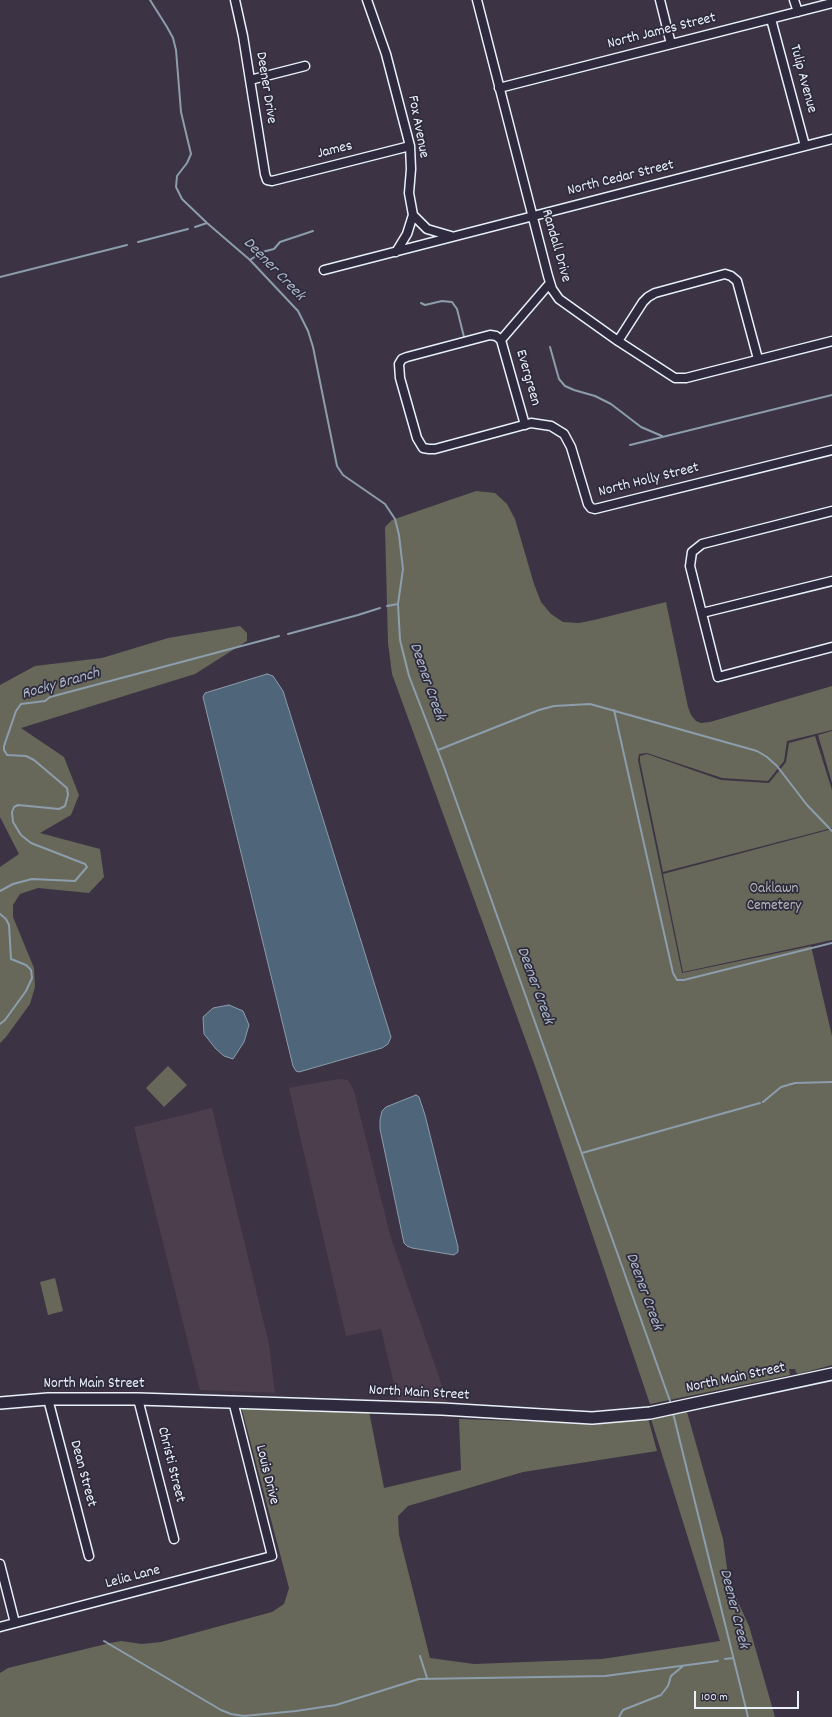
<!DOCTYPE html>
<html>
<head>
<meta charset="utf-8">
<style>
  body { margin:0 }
  #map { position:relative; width:832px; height:1717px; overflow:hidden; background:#3c3344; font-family:Dekko,sans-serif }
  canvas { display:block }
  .scale { position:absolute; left:694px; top:1691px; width:105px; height:18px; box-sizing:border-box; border:2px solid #e8f1f8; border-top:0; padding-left:5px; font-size:12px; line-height:14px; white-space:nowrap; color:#e8f1f8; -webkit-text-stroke:3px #2f2a3d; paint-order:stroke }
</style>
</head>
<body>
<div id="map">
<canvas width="832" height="1717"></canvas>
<div class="scale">100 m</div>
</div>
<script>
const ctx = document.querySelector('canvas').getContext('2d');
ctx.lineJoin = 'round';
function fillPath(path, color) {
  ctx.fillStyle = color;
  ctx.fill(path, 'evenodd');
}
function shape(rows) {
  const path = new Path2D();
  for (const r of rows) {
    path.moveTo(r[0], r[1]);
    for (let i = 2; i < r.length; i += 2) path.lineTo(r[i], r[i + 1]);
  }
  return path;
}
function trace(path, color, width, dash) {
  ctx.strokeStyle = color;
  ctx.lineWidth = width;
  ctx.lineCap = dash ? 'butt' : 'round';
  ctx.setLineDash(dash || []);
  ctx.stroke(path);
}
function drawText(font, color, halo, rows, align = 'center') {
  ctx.font = font + ' Dekko,sans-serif';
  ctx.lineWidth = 3.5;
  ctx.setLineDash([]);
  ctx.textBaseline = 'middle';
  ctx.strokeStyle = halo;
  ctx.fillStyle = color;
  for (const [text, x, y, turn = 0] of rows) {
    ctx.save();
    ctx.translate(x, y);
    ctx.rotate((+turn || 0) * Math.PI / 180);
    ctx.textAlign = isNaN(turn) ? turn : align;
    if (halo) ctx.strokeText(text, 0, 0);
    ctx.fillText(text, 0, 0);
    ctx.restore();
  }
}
fillPath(shape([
  [338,1079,348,1080,354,1091,391,1238,448,1403,398,1401,381,1329,346,1336,289,1088],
  [212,1108,269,1344,275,1393,200,1390,134,1127]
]), '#4c3e4d');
fillPath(shape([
  [476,491,495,493,507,504,515,519,534,584,541,602,551,614,563,622,579,623,594,620,666,602,688,707,691,715,696,721,701,723,710,722,832,686,832,730,787,741,784,761,768,781,722,778,647,753,639,754,638,760,682,973,811,946,832,1036,832,1365,798,1374,796,1372,795,1369,789,1369,790,1375,650,1404,535,1066,392,674,388,643,385,527,392,520],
  [240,626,247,633,247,641,195,674,21,728,64,757,79,795,71,815,40,833,100,849,104,877,89,893,38,888,20,894,13,905,13,917,34,968,35,987,30,1004,6,1037,0,1043,0,867,19,854,0,817,0,685,35,666,102,658,168,638],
  [832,731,832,783,818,735],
  [815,736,832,790,832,828,663,872,640,761,640,756,647,754,721,780,769,783,786,762,789,743],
  [832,829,832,940,683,972,663,874],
  [168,1066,187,1085,164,1107,146,1088],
  [55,1278,63,1311,48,1315,40,1282],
  [241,1406,369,1411,384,1488,461,1470,459,1419,596,1424,648,1418,657,1451,523,1472,408,1506,398,1516,399,1535,430,1658,474,1664,602,1659,720,1641,651,1419,687,1412,723,1539,729,1582,749,1626,775,1717,0,1717,0,1673,8,1668,110,1643,121,1641,142,1644,161,1642,272,1612,284,1604,289,1588]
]), '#676859');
const water = shape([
  [267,674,273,676,283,691,391,1037,388,1044,382,1048,299,1072,296,1071,293,1066,203,697,205,693,267,674],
  [229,1005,243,1011,249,1025,244,1042,233,1059,224,1056,216,1049,204,1034,203,1017,213,1008,229,1005],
  [416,1095,419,1097,425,1115,458,1247,458,1252,454,1255,412,1248,407,1246,404,1243,380,1129,380,1120,382,1111,386,1107,416,1095]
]);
fillPath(water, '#4e657a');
trace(water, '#8c9dac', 1);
trace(shape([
  [150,0,167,27,173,38,176,50,181,112,191,154,187,163,177,176,176,187,182,199,207,223,250,260,298,311,308,331,313,347,337,466,343,475,385,504,395,519,399,535,403,569,398,604,400,640,409,676,443,764,670,1401],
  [195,227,207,223],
  [138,242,188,229],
  [250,260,262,252,274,249,280,242,313,231],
  [0,277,127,245],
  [421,303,425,305,442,301,452,302,457,309,464,337],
  [550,347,559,379,565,386,574,390,595,396,611,404,641,427,662,436],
  [630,445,832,395],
  [387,606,398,604],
  [288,634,358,615,380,608],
  [614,710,673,973,677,980,684,980,832,943],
  [438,750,539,710,554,706,590,704,757,751,767,757,777,766,807,805,832,831],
  [0,891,13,884,32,879,75,881,87,867,85,864,31,843,21,835,13,822,12,812,14,807,18,805,59,809,65,806,68,795,67,788,34,760,26,756,7,755,4,750,4,746,16,711,21,704,45,701,50,697,279,636],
  [0,914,6,919,9,925,11,959,26,965,31,970,32,978,26,991,5,1020,0,1024],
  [763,1102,781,1087,795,1083,832,1082],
  [582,1153,760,1103],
  [673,1413,748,1717],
  [104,1641,221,1710,231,1714,244,1716,296,1711,336,1705,419,1679,605,1676,718,1661],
  [420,1656,427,1678],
  [725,1659,733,1658],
  [619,1717,623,1710,661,1695,668,1686,671,1676,683,1666]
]), '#8c9dac', 2);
const minor = shape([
  [235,0,243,36,265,174,267,180,272,181,410,146],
  [367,0,386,54,410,146,411,169,409,193,413,215,427,229,451,236],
  [477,0,548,276,552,289,559,299,618,341,675,378,686,378,832,341],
  [660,0,671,44],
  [794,0,798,12],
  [771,19,805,146],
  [250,80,305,66],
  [499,88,832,3],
  [396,252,407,234,413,215],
  [324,270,832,139],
  [550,283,501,340,496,336,490,335,407,357,402,359,399,364,400,378,417,438,423,448,429,449,435,449,531,423,551,426,564,434,571,447,588,504,591,508,595,509,832,450],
  [501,340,525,425],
  [618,341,643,302,648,297,655,293,725,274,731,276,737,281,758,359],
  [832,511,702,544,692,552,690,566,718,677,832,647],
  [702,613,832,581],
  [48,1399,89,1556],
  [138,1399,174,1539],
  [0,1564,15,1623],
  [0,1627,272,1556,233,1401]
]);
const tertiary = shape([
  [0,1403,48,1399,138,1399,442,1409,592,1418,650,1413,832,1374]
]);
trace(minor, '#e8f1f8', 11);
trace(tertiary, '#e8f1f8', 14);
trace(minor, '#2f2a3d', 8);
trace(tertiary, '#2f2a3d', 11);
drawText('15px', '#e8f1f8', '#2f2a3d', [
  ["North James Street",662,32,-14],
  ["Tulip Avenue",802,79,75],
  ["Deener Drive",265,88,81],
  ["Fox Avenue",417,127,79],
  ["James",335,151,-14],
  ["North Cedar Street",621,179,-14],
  ["Randall Drive",555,246,74],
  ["Evergreen",527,378,74],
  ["North Holly Street",649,481,-14],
  ["North Main Street",736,1379,-12],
  ["North Main Street",94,1385],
  ["North Main Street",419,1394,3],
  ["Christi Street",170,1465,76],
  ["Dean Street",82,1474,75],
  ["Louis Drive",266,1475,76],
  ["Lelia Lane",133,1578,-15]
]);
drawText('15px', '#b4bab8', '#2f2a3d', [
  ["Oaklawn",774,890],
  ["Cemetery",774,907]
]);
drawText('italic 16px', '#aab9c6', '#2f2a3d', [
  ["Deener Creek",273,270,46],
  ["Deener Creek",426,682,71],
  ["Rocky Branch",61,685,-16],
  ["Deener Creek",534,986,70],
  ["Deener Creek",643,1292,70],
  ["Deener Creek",733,1609,76]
]);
</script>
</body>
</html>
